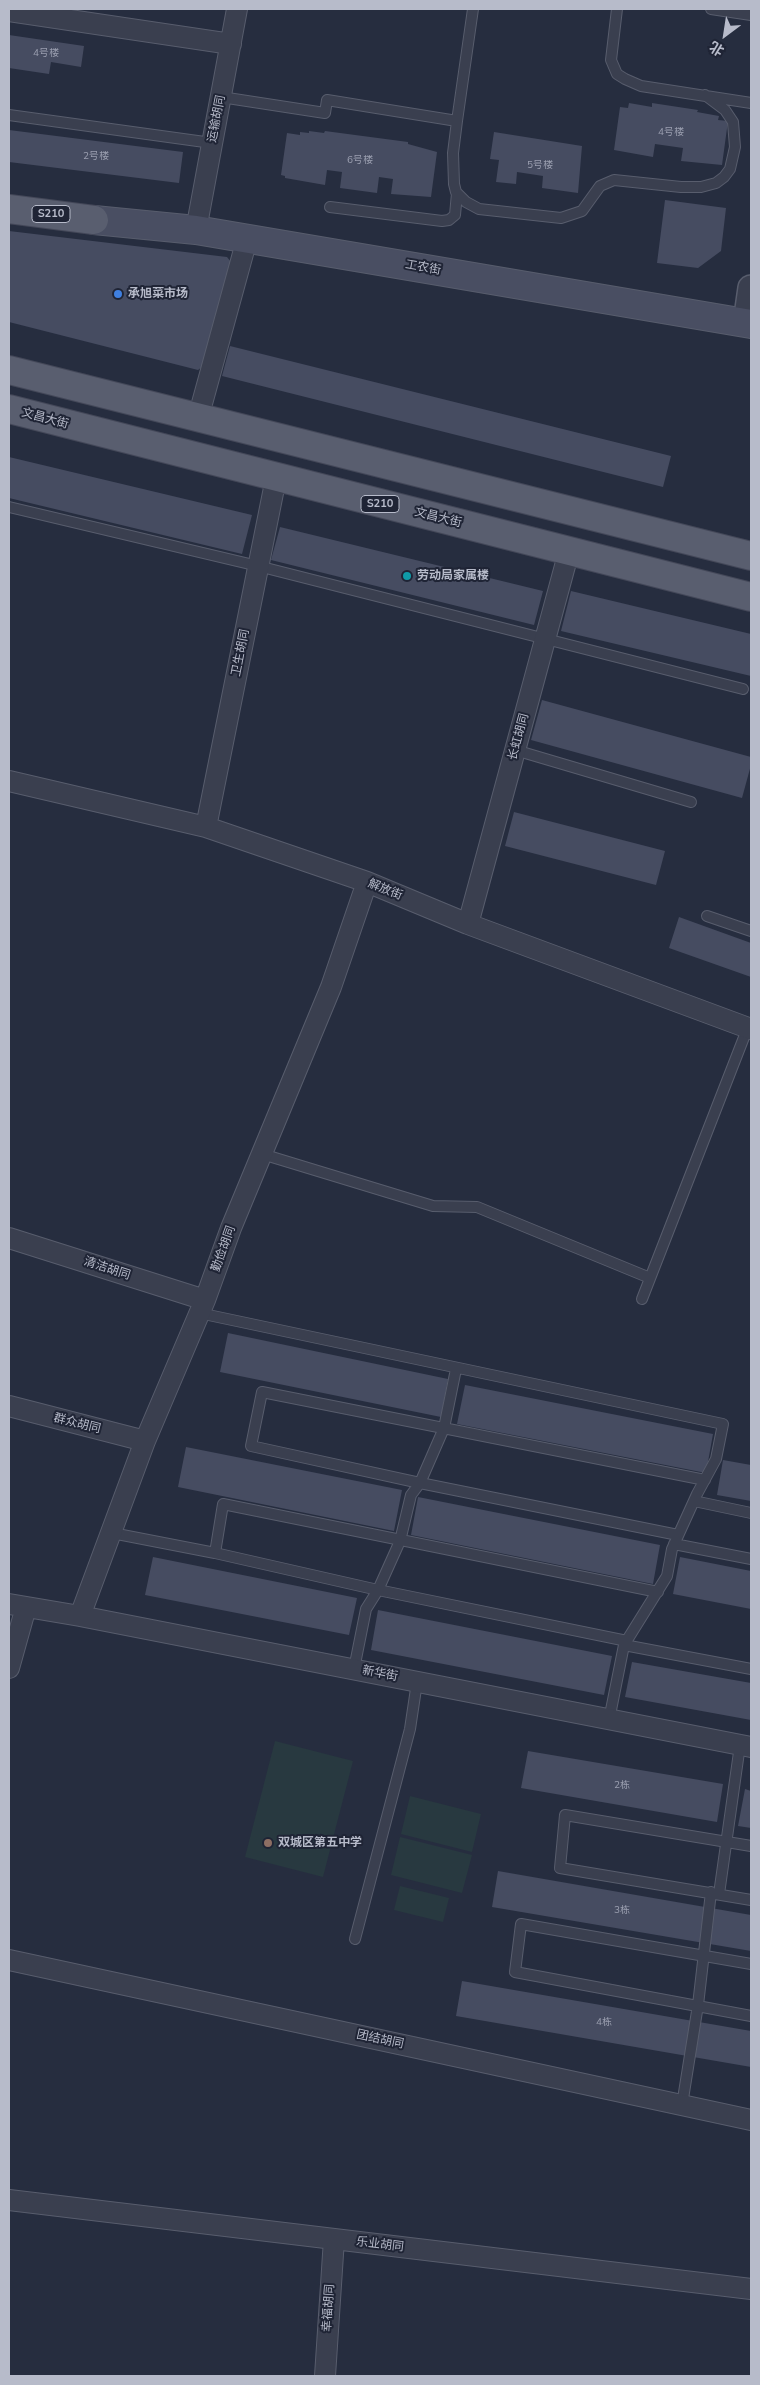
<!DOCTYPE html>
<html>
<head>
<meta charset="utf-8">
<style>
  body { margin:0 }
  #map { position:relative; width:760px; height:2385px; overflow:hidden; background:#262d3f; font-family:"Nunito Sans","Noto Sans SC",sans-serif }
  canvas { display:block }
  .frame { position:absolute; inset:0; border:10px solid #b7bbca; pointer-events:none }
  .north { position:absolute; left:700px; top:10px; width:50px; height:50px; -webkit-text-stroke:4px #1f2435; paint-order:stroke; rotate:211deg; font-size:14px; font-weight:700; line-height:20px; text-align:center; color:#b7bbca }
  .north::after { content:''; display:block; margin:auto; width:18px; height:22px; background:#b7bbca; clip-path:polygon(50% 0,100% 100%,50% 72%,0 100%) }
</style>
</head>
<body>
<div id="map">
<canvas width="760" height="2385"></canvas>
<div class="frame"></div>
<div class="north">北</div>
</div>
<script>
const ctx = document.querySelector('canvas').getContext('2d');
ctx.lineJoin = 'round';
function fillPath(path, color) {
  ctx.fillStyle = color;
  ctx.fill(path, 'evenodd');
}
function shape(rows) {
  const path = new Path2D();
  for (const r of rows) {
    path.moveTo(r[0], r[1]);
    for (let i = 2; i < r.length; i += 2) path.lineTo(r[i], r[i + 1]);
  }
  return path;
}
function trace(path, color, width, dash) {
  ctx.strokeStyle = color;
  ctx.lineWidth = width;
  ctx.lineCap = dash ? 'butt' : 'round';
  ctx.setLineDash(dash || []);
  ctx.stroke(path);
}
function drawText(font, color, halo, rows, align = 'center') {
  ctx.font = font + ' "Nunito Sans","Noto Sans SC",sans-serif';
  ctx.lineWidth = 4;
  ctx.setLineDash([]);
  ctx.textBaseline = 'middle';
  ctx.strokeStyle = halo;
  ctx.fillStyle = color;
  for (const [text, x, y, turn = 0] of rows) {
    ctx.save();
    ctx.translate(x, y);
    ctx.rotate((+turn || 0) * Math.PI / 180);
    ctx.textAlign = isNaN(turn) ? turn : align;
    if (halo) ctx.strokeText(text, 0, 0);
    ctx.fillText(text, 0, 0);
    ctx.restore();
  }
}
fillPath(shape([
  [275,1741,353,1761,323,1877,245,1857],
  [410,1796,481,1814,472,1852,401,1834],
  [400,1837,472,1855,462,1893,391,1875],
  [400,1886,449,1898,443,1922,394,1910]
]), '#283940');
fillPath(shape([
  [9,35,84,46,81,67,51,62,49,74,9,68],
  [629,103,652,107,652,103,698,110,697,112,719,116,718,120,728,121,722,165,681,161,683,148,655,144,653,157,614,150,620,107,628,108],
  [9,130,183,152,179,183,9,162],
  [309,131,324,133,325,131,408,142,408,144,437,152,431,197,391,194,393,179,379,177,377,193,340,188,342,172,327,170,325,185,285,178,285,176,281,175,287,133,300,135,300,132,309,133],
  [494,132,582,146,578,193,542,188,543,176,517,172,516,184,496,182,499,160,490,159],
  [665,200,726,208,721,251,698,268,657,263],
  [9,231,227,257,235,267,211,360,198,370,9,322],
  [230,346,671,456,663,487,222,376],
  [9,457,252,515,242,554,9,498],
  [280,527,543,591,534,625,271,560],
  [571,591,751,634,751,676,561,631],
  [542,700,751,757,751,765,742,798,531,740],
  [514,812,665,851,656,885,505,846],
  [679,917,751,943,751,977,669,948],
  [228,1333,448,1379,441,1417,220,1372],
  [465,1385,713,1434,706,1473,457,1424],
  [186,1447,402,1490,394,1531,178,1487],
  [723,1460,751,1465,751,1501,717,1495],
  [418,1497,660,1545,653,1584,411,1535],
  [153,1557,357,1598,349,1635,145,1595],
  [680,1557,751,1571,751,1609,673,1594],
  [378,1610,612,1656,604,1695,371,1650],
  [632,1662,751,1683,751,1720,625,1697],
  [528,1751,723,1784,717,1822,521,1788],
  [745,1789,751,1791,751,1828,738,1826],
  [498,1871,751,1915,751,1951,492,1907],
  [462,1981,751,2031,751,2067,456,2016]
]), '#464c61');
const service = shape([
  [617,9,611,60,617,74,625,79,641,86,751,103],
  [711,9,751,15],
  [221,97,325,113,327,100,457,121,473,9],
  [9,115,212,143],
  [457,121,453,153,454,184,456,192,466,202,479,209,561,218,582,211,600,186,614,180,681,187,701,187,716,183,724,177,730,169,735,147,733,122,725,110,705,95],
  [330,207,442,221,449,220,455,215,457,193],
  [9,507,258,566,743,689],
  [515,750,691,802],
  [707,916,751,931],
  [262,1154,433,1206,477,1207,650,1278],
  [642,1299,748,1027],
  [199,1313,723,1424,716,1459,697,1494,672,1549,667,1576,624,1645,609,1720],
  [694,1501,751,1513],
  [112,1533,215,1553,378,1590,627,1641],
  [678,1535,420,1483,251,1446,262,1392,705,1480],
  [674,1544,751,1559],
  [215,1553,223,1504,658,1592],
  [624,1645,751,1669],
  [354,1669,366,1609,378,1590,400,1541,411,1495,420,1483,444,1428,456,1369],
  [751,1846,565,1815,560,1868,751,1900],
  [719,1894,740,1745],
  [355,1939,410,1729,417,1682],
  [751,1964,521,1924,515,1972,751,2016],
  [682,2105,698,2005,711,1892]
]);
const minor = shape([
  [9,11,231,44],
  [196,230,237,9],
  [198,418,247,239],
  [9,781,206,827,367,882,468,924,751,1029],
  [206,827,276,478],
  [468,924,569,551],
  [9,1238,205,1300],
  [9,1406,145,1441],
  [9,1604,80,1616,751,1747],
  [80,1616,145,1441,205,1300,231,1228,331,987,367,882],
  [9,1668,26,1607],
  [9,1960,751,2120],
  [9,2200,751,2289],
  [325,2376,334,2239]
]);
const tertiary = shape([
  [746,323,751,288]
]);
const secondary = shape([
  [94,220,196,230,751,324]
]);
const primary = shape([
  [9,209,94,220],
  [9,370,751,556],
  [9,409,751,597]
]);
trace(service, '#585d6d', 12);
trace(minor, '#585d6d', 22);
trace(tertiary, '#585d6d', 28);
trace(secondary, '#585d6d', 30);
trace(primary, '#444859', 30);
trace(service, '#3a3f4f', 10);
trace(minor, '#3a3f4f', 20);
trace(tertiary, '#3a3f4f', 25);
trace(secondary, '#494e62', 28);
trace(primary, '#595e6f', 28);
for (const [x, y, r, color] of [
  [118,294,5,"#3f7fe0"],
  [407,576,5,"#0f9aa8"],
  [268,1843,5,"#8d6e63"]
]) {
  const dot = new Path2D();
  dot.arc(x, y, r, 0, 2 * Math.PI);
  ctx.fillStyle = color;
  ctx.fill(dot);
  trace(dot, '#1f2435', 2);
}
drawText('10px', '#9b9fb0', null, [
  ["4号楼",46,54],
  ["4号楼",671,133],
  ["2号楼",96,157],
  ["6号楼",360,161],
  ["5号楼",540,166],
  ["2栋",622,1786],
  ["3栋",622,1911],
  ["4栋",604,2023]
]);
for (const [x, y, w] of [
  [51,214,38],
  [380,504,38]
]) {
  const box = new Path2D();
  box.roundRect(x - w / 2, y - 8.5, w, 17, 4);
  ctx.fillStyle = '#1f2435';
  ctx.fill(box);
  trace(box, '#b7bbca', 1);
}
drawText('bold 11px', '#b7bbca', null, [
  ["S210",51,214],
  ["S210",380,504]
]);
drawText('12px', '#b7bbca', '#1f2435', [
  ["运输胡同",217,119,-79],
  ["工农街",423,268,10],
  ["文昌大街",45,419,15],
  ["文昌大街",438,518,14],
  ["卫生胡同",241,653,-79],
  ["长虹胡同",519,737,-75],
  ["解放街",385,890,22],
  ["勤俭胡同",224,1249,-70],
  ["清洁胡同",107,1269,18],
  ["群众胡同",77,1424,14],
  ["新华街",380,1674,11],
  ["团结胡同",380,2040,12],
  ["乐业胡同",380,2245,7],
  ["幸福胡同",329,2308,-86]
]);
drawText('bold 12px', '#b7bbca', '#1f2435', [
  ["承旭菜市场",128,294],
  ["劳动局家属楼",417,576],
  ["双城区第五中学",278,1843]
], 'left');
</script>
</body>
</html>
